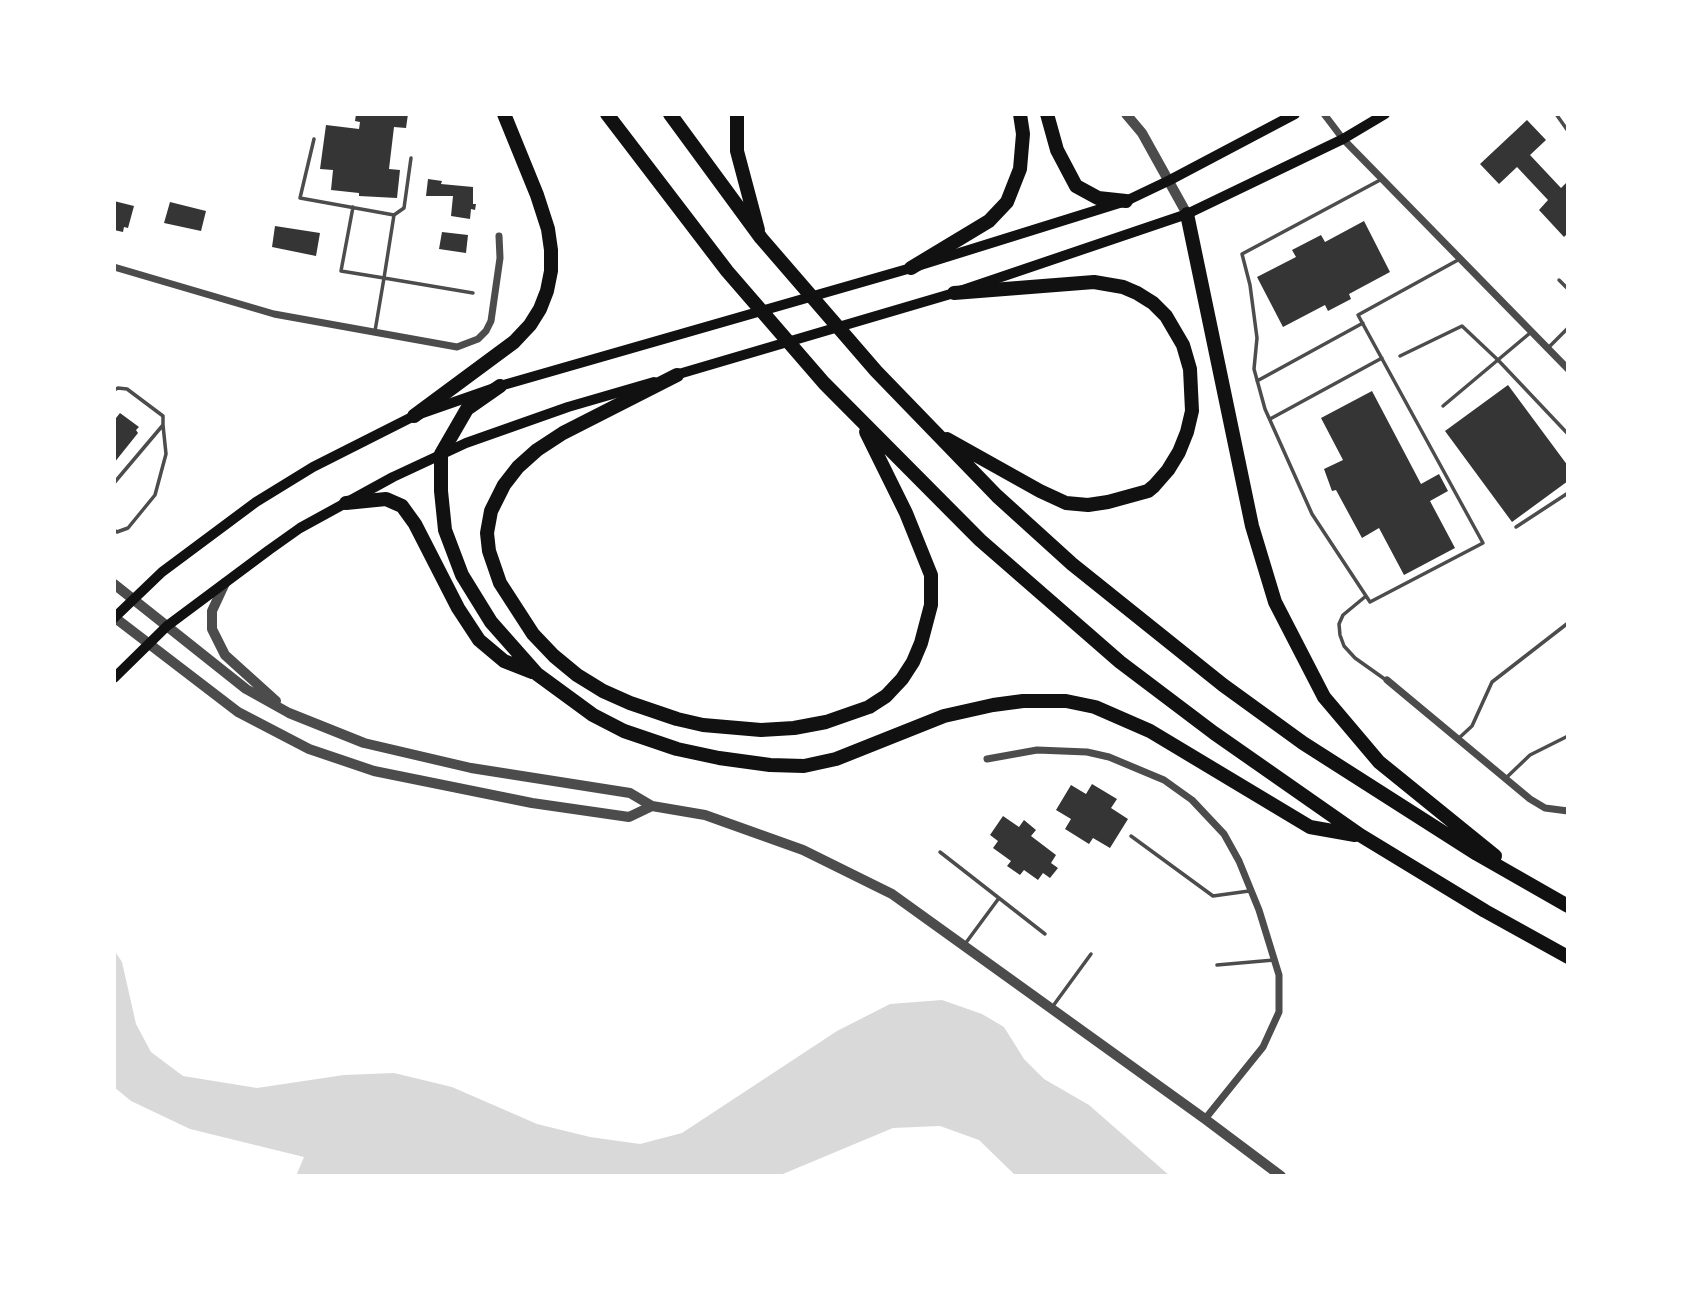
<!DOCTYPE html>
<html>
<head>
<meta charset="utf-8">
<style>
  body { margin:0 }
  #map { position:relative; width:1682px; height:1290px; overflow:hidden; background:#fff; font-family:"PT Sans",sans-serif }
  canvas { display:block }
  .frame { position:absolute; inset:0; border:116px solid #fff; pointer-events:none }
</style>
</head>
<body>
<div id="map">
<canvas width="1682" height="1290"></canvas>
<div class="frame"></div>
</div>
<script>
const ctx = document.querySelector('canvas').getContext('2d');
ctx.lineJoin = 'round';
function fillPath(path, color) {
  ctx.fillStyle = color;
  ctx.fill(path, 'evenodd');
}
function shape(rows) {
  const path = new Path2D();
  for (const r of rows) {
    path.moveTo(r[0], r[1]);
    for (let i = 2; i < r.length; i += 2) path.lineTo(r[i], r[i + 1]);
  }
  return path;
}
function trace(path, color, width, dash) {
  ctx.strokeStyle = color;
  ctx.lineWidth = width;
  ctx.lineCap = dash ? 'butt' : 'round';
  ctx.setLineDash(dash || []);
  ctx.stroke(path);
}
fillPath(shape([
  [114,950,122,962,136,1024,151,1052,183,1076,257,1088,344,1075,394,1073,452,1087,537,1124,590,1137,640,1144,682,1133,837,1031,890,1004,942,1000,982,1014,1004,1027,1024,1059,1044,1079,1089,1105,1170,1176,1016,1176,979,1140,940,1126,893,1128,778,1176,296,1176,304,1157,190,1129,131,1101,114,1087]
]), '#d9d9d9');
fillPath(shape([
  [356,114,408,114,406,128,394,127,389,169,400,170,397,198,359,196,359,193,331,190,333,170,320,169,326,125,359,129,360,122,355,121],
  [1527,120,1546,140,1530,155,1561,188,1568,181,1568,233,1564,237,1539,210,1548,200,1517,167,1499,184,1480,164],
  [428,179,442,181,441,184,473,187,473,204,476,204,475,210,471,209,470,219,451,216,453,196,426,196],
  [114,201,134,206,128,228,124,227,123,232,114,230],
  [170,202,206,211,201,231,164,223],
  [1364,221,1390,272,1349,294,1351,299,1328,311,1325,305,1283,327,1257,277,1296,257,1292,250,1321,235,1325,242],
  [275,226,320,233,316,256,272,247],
  [442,232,468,235,466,253,439,249],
  [1508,385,1568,466,1568,481,1512,522,1445,431],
  [1372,391,1421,484,1439,474,1448,491,1430,501,1455,548,1404,575,1379,528,1362,538,1336,490,1332,491,1324,469,1343,460,1321,418],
  [120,413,139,427,136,430,138,433,114,463,114,417,116,418],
  [1092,784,1117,799,1111,808,1128,819,1110,848,1093,838,1089,844,1065,829,1071,819,1056,810,1071,785,1086,794],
  [1003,816,1019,827,1024,820,1036,830,1031,836,1056,855,1051,863,1058,868,1050,878,1043,873,1038,880,1024,870,1020,875,1007,866,1011,861,993,848,998,841,990,835]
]), '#353535');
trace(shape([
  [1556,114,1568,131],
  [314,139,300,198,394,215],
  [1382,179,1242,254,1250,285,1257,338,1254,369,1265,409,1312,514,1370,602,1483,543,1358,315,1458,260],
  [353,207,341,271,384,278,394,215,404,208,411,158],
  [1559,280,1568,289],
  [375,331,384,278,473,293],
  [1548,348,1568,328],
  [1400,356,1462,326,1498,360,1568,434],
  [1257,381,1363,323],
  [114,390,118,388,127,389,163,416,163,425,114,483],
  [1443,406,1530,333],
  [1270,419,1382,358],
  [1516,527,1568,493],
  [114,530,117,532,128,528,155,495,166,454,163,425],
  [1366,596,1343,615,1339,624,1340,635,1344,646,1355,658,1386,680],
  [1459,738,1472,726,1492,682,1568,623],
  [1507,777,1530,755,1568,736],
  [1131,836,1213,896,1249,891],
  [940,852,1045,934],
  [965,944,999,898],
  [1217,965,1274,960],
  [1053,1006,1091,954]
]), '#4c4c4c', 3.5);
trace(shape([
  [1324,114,1343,139,1568,369],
  [114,267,274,314,457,347,478,339,486,331,491,321,500,258,499,236],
  [1387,680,1530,799,1545,808,1568,811],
  [987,759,1037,750,1087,752,1109,757,1164,780,1192,800,1224,834,1239,861,1259,910,1279,975,1279,1012,1263,1047,1205,1119]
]), '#4c4c4c', 7);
trace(shape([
  [1126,114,1142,133,1187,214],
  [225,583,212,611,212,629,225,655,276,701],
  [114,584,246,689,289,713,364,743,471,768,630,793,652,806,705,815,803,850,892,894,1205,1119,1281,1176],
  [114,617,238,712,309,749,374,771,532,803,629,817,652,806]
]), '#4c4c4c', 10);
trace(shape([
  [672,376,954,293,1187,214,1343,139,1385,114],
  [114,618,162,572,256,502,313,467,414,416,500,386,911,268,1126,201,1170,180,1295,114],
  [114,678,167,626,269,550,300,528,393,477,466,443,568,407,654,382]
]), '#111', 10);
trace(shape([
  [607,114,727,271,824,383,980,540,1120,662,1214,733,1360,835,1485,911,1568,957],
  [670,114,761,238,876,371,997,496,1072,564,1223,685,1303,743,1477,854,1568,906],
  [737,114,737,151,758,230],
  [1047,114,1057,150,1076,186,1098,198,1126,201],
  [1187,214,1252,526,1275,602,1324,697,1379,762,1495,856],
  [911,268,989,221,1007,202,1020,169,1023,134,1020,114],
  [677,375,563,433,537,450,518,467,504,485,491,511,487,533,489,551,500,583,533,634,554,656,577,675,603,691,630,703,677,719,703,725,761,730,794,728,826,722,869,707,886,696,902,679,913,662,921,643,931,605,931,575,906,513,866,432],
  [500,386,467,409,441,454,441,491,445,530,462,575,491,622,537,674,593,715,624,731,677,749,719,758,770,765,804,766,836,759,944,716,993,705,1023,701,1066,701,1095,707,1150,731,1310,827,1355,835],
  [414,416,514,342,530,325,540,309,547,291,551,271,551,250,548,229,537,195,504,114],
  [947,439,1040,491,1066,503,1088,505,1108,502,1148,491,1154,486,1168,470,1179,452,1187,432,1192,411,1190,369,1183,345,1166,316,1153,303,1137,293,1123,287,1094,282,954,293],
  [346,503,386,499,402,506,415,524,458,608,479,640,504,661,532,672]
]), '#111', 14);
</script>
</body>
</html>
